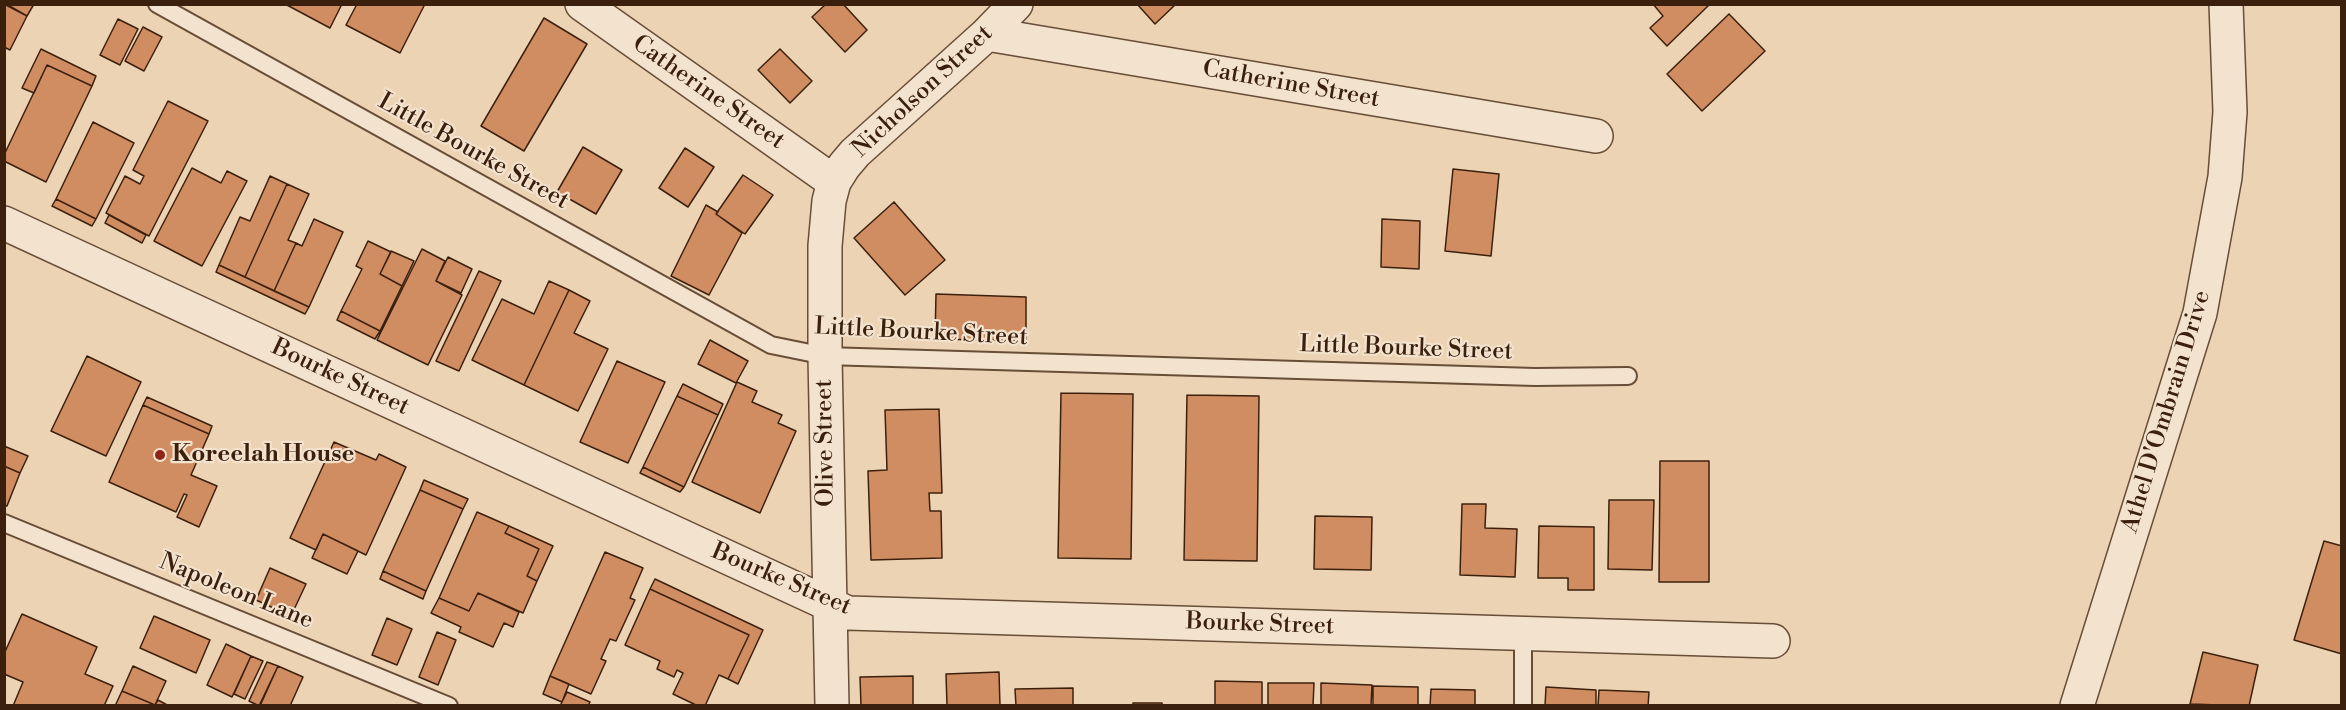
<!DOCTYPE html>
<html>
<head>
<meta charset="utf-8">
<style>
  body { margin:0 }
  #map { position:relative; width:2346px; height:710px; overflow:hidden; background:#ebd3b3; font-family:"Libre Bodoni",serif }
  canvas { display:block }
  .frame { position:absolute; inset:0; border:6px solid #3c200e; pointer-events:none }
</style>
</head>
<body>
<div id="map">
<canvas width="2346" height="710"></canvas>
<div class="frame"></div>
</div>
<script>
const ctx = document.querySelector('canvas').getContext('2d');
ctx.lineJoin = 'round';
function fillPath(path, color) {
  ctx.fillStyle = color;
  ctx.fill(path, 'evenodd');
}
function shape(rows) {
  const path = new Path2D();
  for (const r of rows) {
    path.moveTo(r[0], r[1]);
    for (let i = 2; i < r.length; i += 2) path.lineTo(r[i], r[i + 1]);
  }
  return path;
}
function trace(path, color, width, dash) {
  ctx.strokeStyle = color;
  ctx.lineWidth = width;
  ctx.lineCap = dash ? 'butt' : 'round';
  ctx.setLineDash(dash || []);
  ctx.stroke(path);
}
function drawText(font, color, halo, rows, align = 'center') {
  ctx.font = font + ' "Libre Bodoni",serif';
  ctx.lineWidth = 4.5;
  ctx.setLineDash([]);
  ctx.textBaseline = 'middle';
  ctx.strokeStyle = halo;
  ctx.fillStyle = color;
  for (const [text, x, y, turn = 0] of rows) {
    ctx.save();
    ctx.translate(x, y);
    ctx.rotate((+turn || 0) * Math.PI / 180);
    ctx.textAlign = isNaN(turn) ? turn : align;
    if (halo) ctx.strokeText(text, 0, 0);
    ctx.fillText(text, 0, 0);
    ctx.restore();
  }
}
const building = shape([
  [4,4,27,16,10,50,4,47,4,4],
  [6,4,34,4,27,16,6,4],
  [285,4,342,4,330,28,285,4],
  [357,4,425,4,400,53,346,25,357,4],
  [826,4,843,4,867,30,845,52,812,17,826,4],
  [1137,4,1176,4,1155,24,1137,4],
  [1653,4,1710,4,1667,46,1650,28,1663,16,1653,4],
  [1729,14,1765,51,1702,111,1667,74,1729,14],
  [544,18,587,44,524,151,481,126,544,18],
  [118,19,138,29,120,65,100,55,118,19],
  [143,27,162,37,144,71,125,61,143,27],
  [41,49,96,76,92,86,47,65,34,93,22,88,41,49],
  [780,49,812,81,790,103,758,70,780,49],
  [47,65,92,86,46,182,4,161,4,155,47,65],
  [168,101,208,121,149,236,106,213,125,176,140,184,144,176,133,170,168,101],
  [93,122,134,143,96,219,56,199,93,122],
  [583,147,622,170,596,214,557,192,583,147],
  [685,148,714,167,688,207,659,188,685,148],
  [192,168,221,183,227,171,247,181,202,266,154,241,192,168],
  [1453,169,1499,174,1491,256,1445,251,1453,169],
  [743,175,773,195,745,234,716,214,743,175],
  [270,176,287,184,245,277,219,265,240,217,250,221,270,176],
  [287,184,309,194,288,240,296,243,274,291,245,277,287,184],
  [56,199,96,219,92,226,52,206,56,199],
  [894,202,945,260,905,295,854,238,894,202],
  [706,205,718,212,716,214,742,233,709,295,671,276,706,205],
  [109,215,146,235,142,243,105,223,109,215],
  [314,219,343,232,309,307,274,291,296,243,302,246,314,219],
  [1382,219,1420,221,1419,269,1381,267,1382,219],
  [368,241,391,252,380,274,402,286,380,331,341,311,362,269,356,266,368,241],
  [422,249,445,261,436,281,462,295,428,365,377,340,422,249],
  [391,251,414,261,402,286,380,274,391,251],
  [448,257,472,269,461,293,436,281,448,257],
  [219,265,309,307,305,314,216,272,219,265],
  [479,271,501,281,459,371,436,361,479,271],
  [549,281,569,290,524,385,472,360,502,299,534,314,549,281],
  [569,290,590,301,574,333,608,349,578,411,524,385,569,290],
  [936,294,1026,297,1026,341,935,339,936,294],
  [341,311,380,331,375,339,337,320,341,311],
  [710,340,748,361,736,383,698,364,710,340],
  [87,356,141,382,106,456,51,431,87,356],
  [617,361,665,382,628,463,580,442,617,361],
  [737,382,757,391,752,402,782,415,778,423,796,431,760,513,692,482,737,382],
  [683,384,723,404,718,415,677,396,683,384],
  [1061,393,1133,394,1131,559,1058,558,1061,393],
  [1187,395,1259,396,1257,561,1184,560,1187,395],
  [677,396,718,415,684,487,643,467,677,396],
  [147,397,212,426,209,434,143,405,147,397],
  [143,405,209,434,191,475,217,486,199,527,177,517,187,495,184,494,176,512,109,482,143,405],
  [939,409,942,493,929,493,930,511,941,511,942,558,871,560,868,471,887,470,885,410,939,409],
  [334,442,376,460,379,454,406,467,366,555,323,534,316,550,290,538,334,442],
  [4,446,28,456,20,473,4,466,4,446],
  [1660,461,1709,461,1709,582,1659,582,1660,461],
  [4,466,20,473,7,506,4,505,4,466],
  [643,467,684,487,680,492,640,473,643,467],
  [424,480,468,499,463,509,420,490,424,480],
  [420,490,463,509,426,591,383,571,420,490],
  [1609,500,1654,500,1652,570,1608,569,1609,500],
  [1462,504,1486,504,1485,528,1517,529,1515,577,1460,575,1462,504],
  [477,512,509,526,505,533,539,549,527,576,537,581,523,613,478,593,469,611,439,598,477,512],
  [1315,516,1372,517,1371,570,1314,569,1315,516],
  [509,526,553,546,537,581,527,576,539,549,505,533,509,526],
  [1539,526,1594,527,1594,590,1568,590,1568,578,1538,578,1539,526],
  [323,534,358,551,347,574,312,558,323,534],
  [2324,541,2342,546,2342,654,2294,640,2324,541],
  [605,552,643,568,630,598,635,600,616,641,610,639,601,659,606,661,591,694,550,676,605,552],
  [270,568,306,584,291,616,256,600,270,568],
  [383,571,426,591,423,599,380,579,383,571],
  [655,579,763,630,738,684,728,679,749,635,650,589,655,579],
  [650,589,749,635,728,679,719,675,705,706,698,706,673,694,683,673,677,670,674,677,657,669,660,661,625,645,650,589],
  [478,593,519,612,513,627,504,623,493,647,459,632,461,627,431,613,439,598,469,611,478,593],
  [22,614,97,647,85,674,113,686,104,706,13,706,23,682,4,674,4,654,22,614],
  [154,616,210,640,196,673,140,648,154,616],
  [387,618,412,629,397,665,372,655,387,618],
  [437,632,456,640,438,685,419,677,437,632],
  [226,644,251,656,232,697,207,685,226,644],
  [2203,652,2258,665,2249,706,2190,704,2203,652],
  [251,656,263,661,245,699,234,694,251,656],
  [267,662,278,666,259,706,249,701,267,662],
  [133,666,166,681,155,705,122,691,133,666],
  [278,666,303,677,290,706,260,706,278,666],
  [999,672,1000,706,947,706,946,674,999,672],
  [550,676,569,684,562,702,543,694,550,676],
  [913,676,913,706,861,706,860,677,913,676],
  [1215,681,1262,682,1262,706,1215,706,1215,681],
  [1268,683,1314,683,1313,706,1268,706,1268,683],
  [1321,683,1372,685,1371,706,1321,706,1321,683],
  [1373,686,1418,687,1418,706,1373,706,1373,686],
  [1546,687,1596,690,1596,706,1545,706,1546,687],
  [1073,688,1073,706,1016,706,1015,689,1073,688],
  [1431,689,1475,690,1475,706,1430,706,1431,689],
  [1599,690,1649,692,1648,706,1598,706,1599,690],
  [122,691,155,705,158,700,169,706,115,706,122,691],
  [567,692,590,702,588,706,560,706,567,692],
  [1133,703,1162,703,1162,706,1133,706,1133,703]
]);
fillPath(building, '#d18d62');
trace(building, '#3c200e', 1.5);
const service = shape([
  [157,4,771,345,825,356,1535,377,1628,376],
  [4,523,449,706],
  [1523,633,1523,706]
]);
const minor = shape([
  [582,4,834,182],
  [987,34,1596,136],
  [4,223,848,613,1773,641],
  [832,706,825,356,825,246,829,201,834,182,844,166,855,153,987,34,1016,4],
  [2077,706,2200,313,2225,177,2230,112,2226,4]
]);
trace(service, '#684d37', 20);
trace(minor, '#684d37', 36);
trace(service, '#f2e2ce', 16);
trace(minor, '#f2e2ce', 33);
for (const [x, y, r, color] of [
  [160,455,6,"#8f2418"]
]) {
  const dot = new Path2D();
  dot.arc(x, y, r, 0, 2 * Math.PI);
  ctx.fillStyle = color;
  ctx.fill(dot);
  trace(dot, '#f2e2ce', 2);
}
drawText('24px', '#3c200e', '#f2e2ce', [
  ["Catherine Street",1291,85,10],
  ["Nicholson Street",923,92,-43],
  ["Catherine Street",708,93,35],
  ["Little Bourke Street",473,152,29],
  ["Little Bourke Street",921,333,3],
  ["Little Bourke Street",1406,349,2],
  ["Bourke Street",340,378,25],
  ["Athel D'Ombrain Drive",2167,412,-73],
  ["Olive Street",826,443,-91],
  ["Bourke Street",781,580,23],
  ["Napoleon Lane",236,592,22],
  ["Bourke Street",1260,625,2]
]);
drawText('bold 24px', '#3c200e', '#f2e2ce', [
  ["Koreelah House",172,455]
], 'left');
</script>
</body>
</html>
